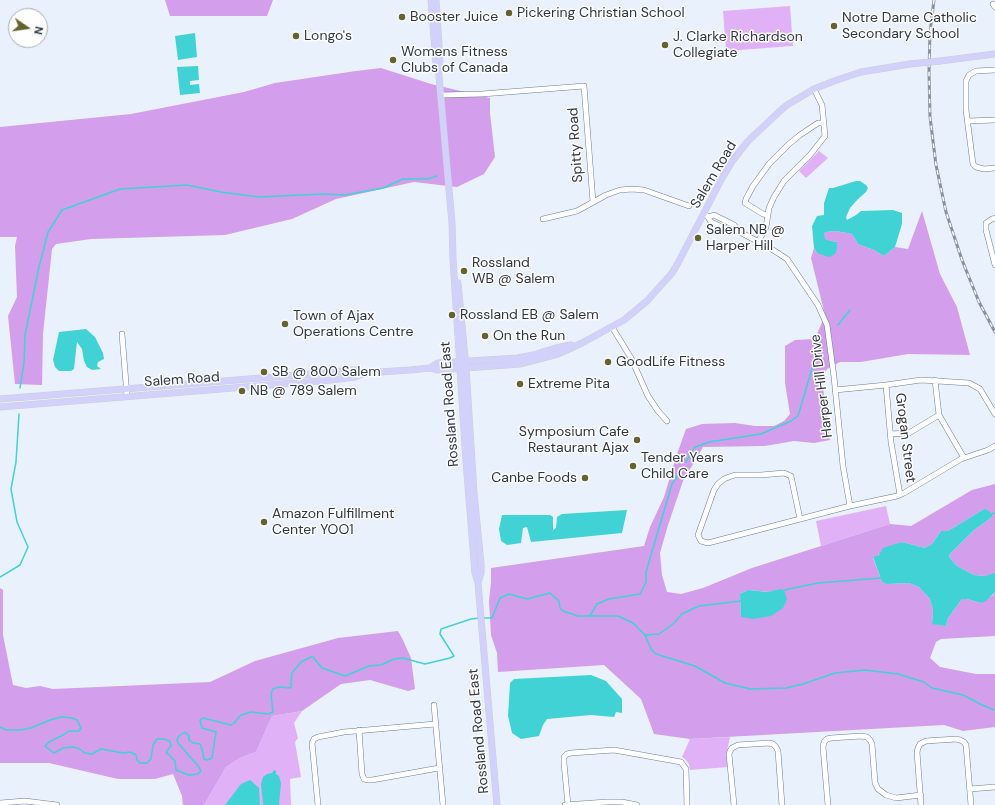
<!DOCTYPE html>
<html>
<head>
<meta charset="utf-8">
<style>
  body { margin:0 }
  #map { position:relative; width:995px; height:805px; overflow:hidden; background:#e9f1fd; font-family:"DM Sans",sans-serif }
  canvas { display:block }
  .north { position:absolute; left:8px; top:8px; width:40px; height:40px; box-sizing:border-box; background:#fefefe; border:1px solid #abaeb3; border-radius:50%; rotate:103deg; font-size:11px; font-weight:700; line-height:16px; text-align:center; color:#2f3742 }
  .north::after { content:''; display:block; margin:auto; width:14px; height:18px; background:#64632f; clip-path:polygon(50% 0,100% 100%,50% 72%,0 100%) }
</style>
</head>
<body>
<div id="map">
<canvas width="995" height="805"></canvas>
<div class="north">N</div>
</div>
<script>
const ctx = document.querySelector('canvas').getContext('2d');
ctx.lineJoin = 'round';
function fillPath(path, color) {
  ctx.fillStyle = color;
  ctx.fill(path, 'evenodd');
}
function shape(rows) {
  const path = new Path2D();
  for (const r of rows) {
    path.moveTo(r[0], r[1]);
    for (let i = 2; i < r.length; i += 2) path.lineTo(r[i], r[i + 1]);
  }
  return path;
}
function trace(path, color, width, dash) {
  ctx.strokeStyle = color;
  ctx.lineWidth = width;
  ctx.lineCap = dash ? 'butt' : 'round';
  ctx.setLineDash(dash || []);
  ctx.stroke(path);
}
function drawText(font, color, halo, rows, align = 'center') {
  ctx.font = font + ' "DM Sans",sans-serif';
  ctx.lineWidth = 3;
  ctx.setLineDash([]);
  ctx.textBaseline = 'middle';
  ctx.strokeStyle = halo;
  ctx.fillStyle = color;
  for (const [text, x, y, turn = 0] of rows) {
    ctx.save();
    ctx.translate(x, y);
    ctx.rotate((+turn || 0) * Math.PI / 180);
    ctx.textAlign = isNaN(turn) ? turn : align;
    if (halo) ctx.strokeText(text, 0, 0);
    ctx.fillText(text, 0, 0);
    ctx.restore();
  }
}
fillPath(shape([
  [790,6,793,46,726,51,723,11],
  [819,151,828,158,806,178,799,171],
  [886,506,890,524,821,546,816,521],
  [302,711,294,723,298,738,295,742,301,777,290,779,291,805,204,805,226,767,240,758,256,752,272,716],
  [730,737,727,751,728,767,690,770,689,764,685,759,682,757,690,739]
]), '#e1b1f7');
fillPath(shape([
  [165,0,273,0,267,16,170,16],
  [381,68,431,84,490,98,490,113,495,157,484,174,457,187,414,182,336,199,292,219,225,235,91,239,56,244,52,249,43,334,42,385,15,384,8,316,17,297,15,246,17,237,0,237,0,127,131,114,244,92,275,83,356,71],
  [922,211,940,274,957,307,970,355,908,354,861,362,840,362,827,369,822,380,830,440,814,443,794,441,765,446,703,447,683,481,668,525,660,553,662,575,667,592,681,594,703,588,752,568,890,524,911,526,972,490,995,484,995,574,985,576,974,575,957,566,950,558,949,555,973,531,992,517,986,509,984,509,948,531,941,531,932,544,925,548,902,542,873,558,882,582,888,584,909,583,919,587,930,599,933,610,932,623,946,626,948,618,962,599,967,599,981,603,993,595,995,592,995,636,941,639,936,642,930,658,940,667,976,674,995,674,995,727,963,731,944,725,690,739,654,734,641,699,604,665,498,672,497,653,491,635,489,601,491,582,491,568,644,546,650,527,664,497,676,457,686,429,702,424,735,423,755,426,774,426,784,421,790,414,785,383,785,346,795,340,815,339,825,315,811,258,814,248,817,253,837,250,837,242,831,241,824,239,824,234,826,232,836,231,852,234,858,244,874,250,884,256,895,247,908,249],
  [779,589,741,617,740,594,748,590,769,592],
  [0,588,3,590,3,635,13,685,26,688,40,686,53,689,210,682,255,661,338,638,398,631,403,640,411,658,415,689,408,691,370,680,341,684,302,711,272,716,256,752,240,758,226,767,204,805,183,805,182,796,173,774,155,779,118,779,49,763,0,763]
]), '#d39eeb');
fillPath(shape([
  [195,33,197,57,178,60,175,36],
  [198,66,199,80,190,81,190,85,199,84,200,93,180,95,177,67],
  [856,181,860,181,866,185,868,188,866,192,858,199,850,208,846,217,847,220,856,215,861,211,893,210,902,213,902,224,895,247,884,256,874,250,858,244,852,234,836,231,826,232,824,234,825,239,831,241,837,242,837,250,834,255,829,257,817,253,814,248,812,226,817,216,824,215,824,203,829,188,833,188],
  [86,329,95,337,103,353,104,359,98,362,97,366,101,369,92,370,87,367,84,361,82,349,77,342,74,369,71,371,59,371,55,367,53,360,59,332],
  [984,509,986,509,992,514,992,517,973,531,949,555,950,558,957,566,974,575,985,576,995,573,995,592,986,601,981,603,967,599,962,599,948,618,946,626,932,624,933,610,930,599,919,587,909,583,887,584,882,582,873,557,879,555,883,548,902,542,925,548,932,544,941,531,948,531],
  [627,510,622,533,531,542,527,527,523,528,521,543,507,545,501,541,499,529,502,515,550,515,553,517,553,530,556,528,557,517,562,514],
  [779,589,784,590,787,599,783,608,771,616,753,619,741,617,740,594,748,590,768,592],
  [591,675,606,681,622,699,622,713,616,712,614,717,591,715,547,719,543,725,539,736,521,739,512,733,508,716,510,683,514,679],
  [274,770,276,771,276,774,279,776,281,783,279,805,263,805,261,784,263,777,267,774,272,773],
  [250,780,259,788,260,805,225,805,241,784]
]), '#40d2d4');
trace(shape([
  [838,325,850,310],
  [20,388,24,363,25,335,39,267,48,232,62,210,120,189,187,185,221,192,259,197,323,194,345,195,383,188,403,179,427,179,437,176],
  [686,462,695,447,709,442,761,434,791,421,798,416,819,345,821,343],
  [992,514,995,513],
  [0,577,20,565,28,547,17,522,11,489,16,462,19,414],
  [784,590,818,583,881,578],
  [590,616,597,604,609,599,640,594,646,582,646,572,672,484,683,467],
  [484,618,492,618,500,598,509,594,527,599,550,593,559,601,560,608,563,611,578,616,618,616,633,623,645,635,651,649,656,654,695,666,725,683,750,689,786,688,803,684,835,673,865,670,898,674,924,682,932,688,963,695,982,705,995,710],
  [645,635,659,634,673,624,682,614,699,606,741,601],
  [0,727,6,730,20,730,31,728,50,720,61,717,72,718,77,720,81,728,79,731,69,731,63,735,49,742,45,746,54,753,63,748,72,747,78,748,85,753,92,754,101,749,123,753,130,752,136,755,137,760,140,763,147,763,151,759,153,745,157,739,164,739,170,741,171,746,166,752,175,761,176,770,189,775,198,774,201,771,199,767,178,743,177,740,179,736,185,732,189,736,189,740,193,743,200,744,202,749,204,759,207,760,212,758,216,732,202,728,200,720,203,718,231,725,234,723,241,715,251,712,268,714,273,712,271,694,273,689,279,687,291,688,291,684,292,673,301,662,311,657,313,657,322,668,345,676,369,666,381,665,394,659,403,658,425,664,450,658,454,656,440,634,441,629,471,619,480,618]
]), '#40d2d4', 1.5);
const minor = shape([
  [993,4,995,7],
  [995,70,976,71,969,75,966,81,966,110,973,164,976,167,984,169,995,168],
  [441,95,482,94,584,86,593,202],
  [968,121,995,120],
  [768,215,763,214,745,203,746,199,753,186,769,164,789,144,800,135,818,123,824,123],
  [707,216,708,217,711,222,731,231,738,231],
  [708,217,714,215,734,225,738,231,770,248,787,259,818,305,827,325,834,377,843,466,850,506],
  [995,218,992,219,986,223,986,230,995,265],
  [543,219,577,211,606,195,620,190,632,189,644,190,689,206],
  [758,242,766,227,769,208,774,197,784,181,810,155,825,136,822,105,814,89],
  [612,327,631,358,648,396,658,411,667,421],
  [122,334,127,396],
  [935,380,939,415,964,458],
  [886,385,891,442,900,495],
  [835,390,886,385,921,380,969,383,980,389,995,414],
  [890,434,909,433,939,415],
  [800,519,791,476,784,473,761,475,735,475,729,477,724,479,718,484,714,490,698,535,701,541,708,543,850,506,897,496,904,493,961,459,988,450,995,446],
  [434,705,443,805],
  [359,730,362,774,364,779,367,780,372,780,439,768],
  [970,789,995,787],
  [0,803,25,801,57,805],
  [318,805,312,743,314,739,318,737,344,732,435,724],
  [565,805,607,802,622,802,637,805],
  [568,805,564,763,564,757,567,754,571,753,614,750,681,762,686,769,687,805],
  [734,805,729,754,730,751,732,748,738,745,769,743,773,744,776,747,778,751,782,805],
  [828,805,823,747,824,742,827,739,831,738,861,736,867,737,870,740,872,744,875,783,878,789,886,795,896,798,921,795],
  [921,805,917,752,918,748,920,744,926,741,956,739,960,740,964,742,966,745,971,805]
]);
const major = shape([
  [431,0,436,63,438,65],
  [436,0,440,61,438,65,452,223,453,259,466,461,475,573,478,583],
  [940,61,995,54],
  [458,283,466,368,474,493,481,564,481,573,478,583,497,805],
  [430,368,437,370,520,364,558,354,582,343,624,320,647,301,672,273,678,263,721,180,733,160,748,141,781,110,787,105,814,89,834,81,861,72,910,64],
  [0,399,311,374,354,370,365,373,410,370,430,368,438,363,518,358,533,355,556,348,571,345],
  [0,407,331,380,355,377,365,373]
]);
trace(minor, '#6a7d96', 6);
trace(major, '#cdcfd2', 7);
trace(minor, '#fff', 5);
trace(major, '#d2d1fc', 6);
const rail = shape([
  [934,0,930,32,929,72,930,117,936,165,946,212,962,260,979,302,995,332]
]);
trace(rail, '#89919c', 3);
trace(rail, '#fefefe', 1.5, [4.5]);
const majorBridge = shape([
  [910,64,940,61]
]);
trace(majorBridge, '#cdcfd2', 7, []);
trace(majorBridge, '#d2d1fc', 6);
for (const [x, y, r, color] of [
  [509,13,4,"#64632f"],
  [402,17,4,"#64632f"],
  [834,26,4,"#64632f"],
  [296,36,4,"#64632f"],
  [665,45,4,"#64632f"],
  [393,60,4,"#64632f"],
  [698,238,4,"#64632f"],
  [464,271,4,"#64632f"],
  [452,315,4,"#64632f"],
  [285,324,4,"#64632f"],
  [485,336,4,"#64632f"],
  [608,362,4,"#64632f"],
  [264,372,4,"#64632f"],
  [520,384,4,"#64632f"],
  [242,391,4,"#64632f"],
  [637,440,4,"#64632f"],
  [633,466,4,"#64632f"],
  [585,478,4,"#64632f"],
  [264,522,4,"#64632f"]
]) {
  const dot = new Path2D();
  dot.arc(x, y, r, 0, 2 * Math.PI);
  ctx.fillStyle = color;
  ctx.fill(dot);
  trace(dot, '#fefefe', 1.5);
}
drawText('14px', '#2f3742', '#fefefe', [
  ["Pickering Christian School",517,13],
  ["Booster Juice",410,17],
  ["Notre Dame Catholic",842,18],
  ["Secondary School",842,34],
  ["Longo's",304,36],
  ["J. Clarke Richardson",673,37],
  ["Collegiate",673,53],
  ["Womens Fitness",401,52],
  ["Clubs of Canada",401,68],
  ["Salem NB @",706,230],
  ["Harper Hill",706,246],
  ["Rossland",472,263],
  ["WB @ Salem",472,279],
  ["Rossland EB @ Salem",460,315],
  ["Town of Ajax",293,316],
  ["Operations Centre",293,332],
  ["On the Run",493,336],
  ["GoodLife Fitness",616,362],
  ["SB @ 800 Salem",272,372],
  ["Extreme Pita",528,384],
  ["NB @ 789 Salem",250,391],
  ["Symposium Cafe",629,432,"right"],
  ["Restaurant Ajax",629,448,"right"],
  ["Tender Years",641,458],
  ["Child Care",641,474],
  ["Canbe Foods",577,478,"right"],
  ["Amazon Fulfillment",272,514],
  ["Center YOO1",272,530]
], 'left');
drawText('14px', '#2f3742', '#fefefe', [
  ["Spitty Road",576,145,-94],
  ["Salem Road",714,175,-59],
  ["Salem Road",182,380,-4],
  ["Harper Hill Drive",822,386,-97],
  ["Rossland Road East",450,404,-94],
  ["Grogan Street",905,438,83],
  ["Rossland Road East",479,731,-95]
]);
</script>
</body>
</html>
